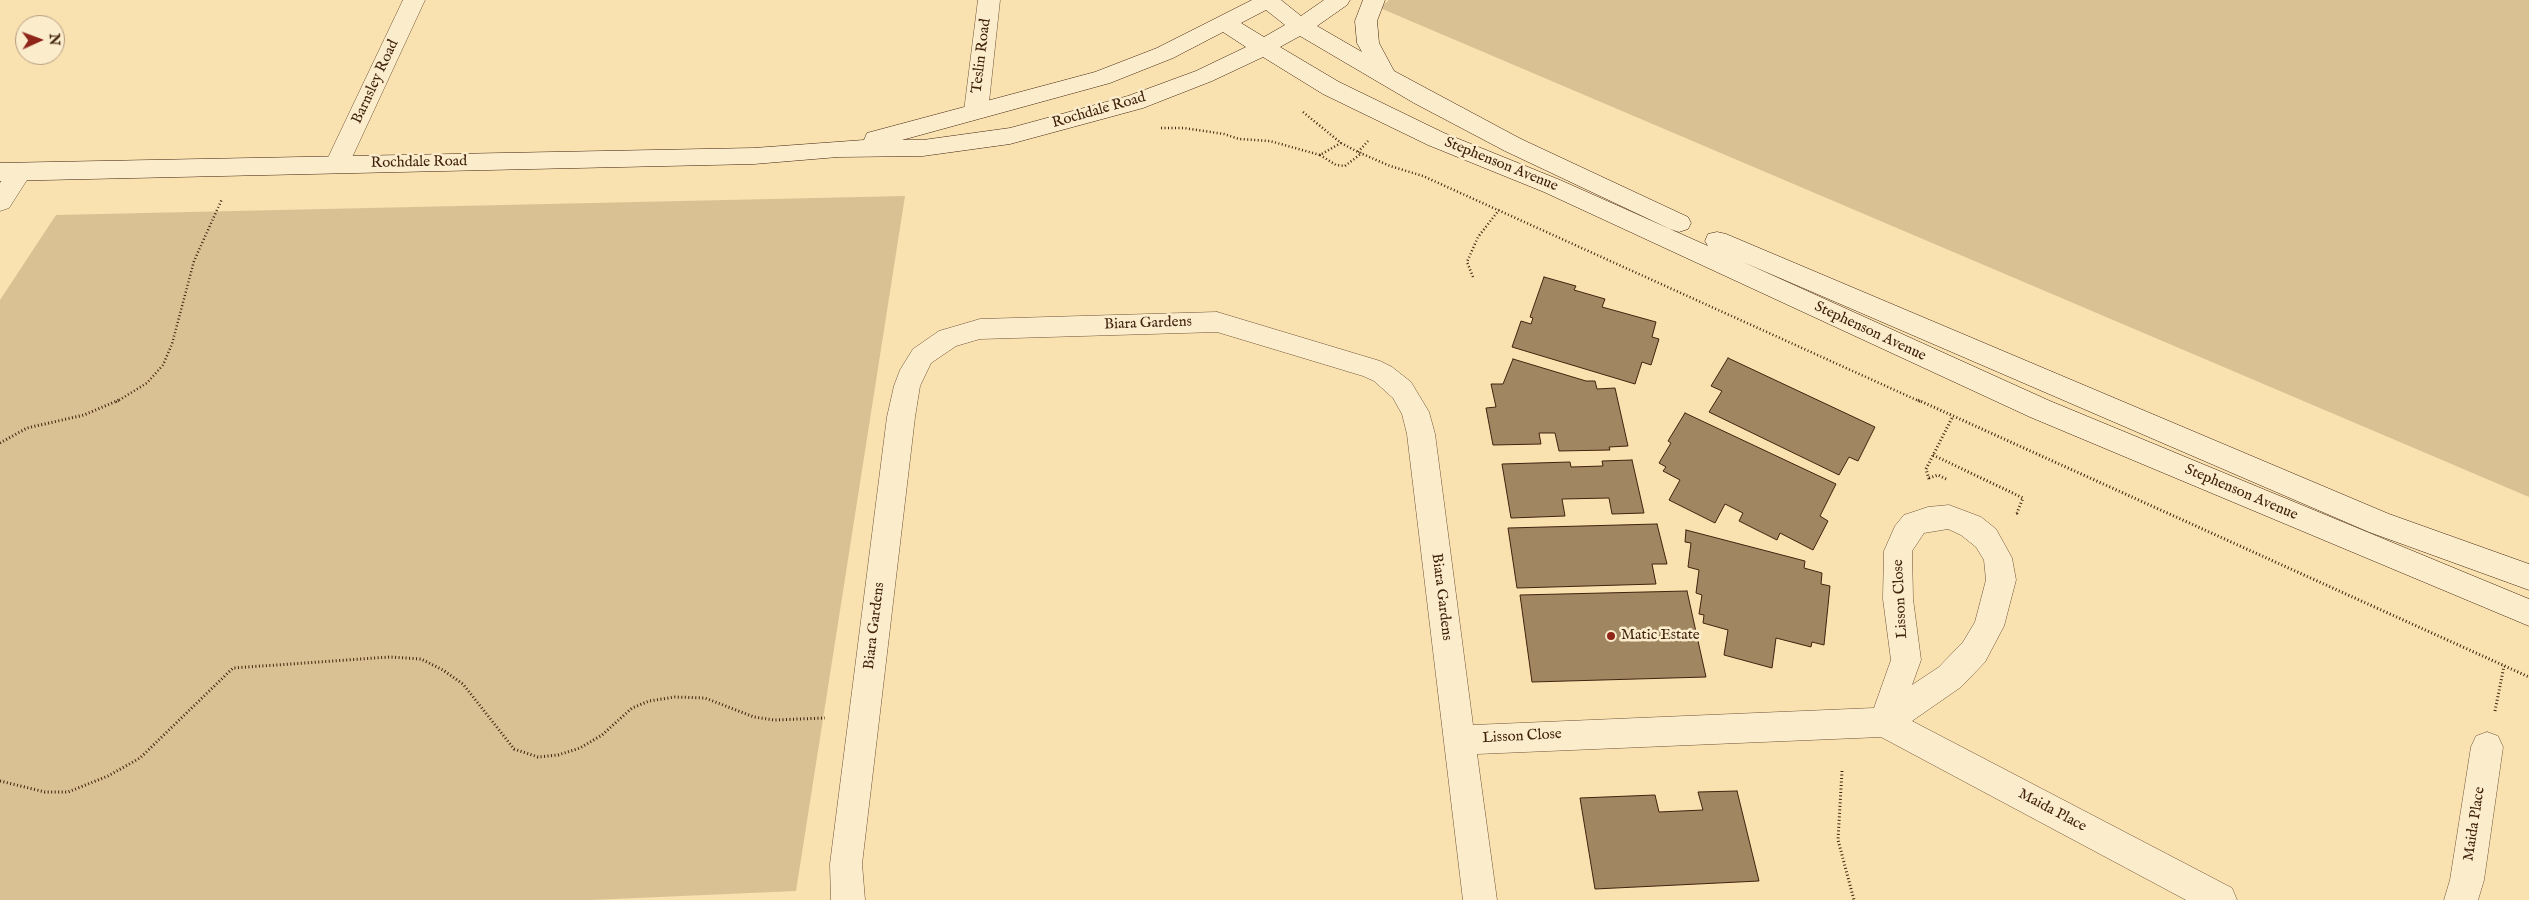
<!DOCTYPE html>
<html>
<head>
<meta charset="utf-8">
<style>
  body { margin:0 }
  #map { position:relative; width:2529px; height:900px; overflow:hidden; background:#f9e1b0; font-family:"IM FELL English",serif }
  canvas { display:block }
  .north { position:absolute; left:15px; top:15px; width:50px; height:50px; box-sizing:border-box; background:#fbeccc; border:1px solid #b19c80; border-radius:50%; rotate:88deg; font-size:14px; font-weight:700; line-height:20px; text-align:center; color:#41230d }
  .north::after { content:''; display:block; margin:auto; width:18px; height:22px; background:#8f2418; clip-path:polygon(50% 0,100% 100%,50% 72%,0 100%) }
</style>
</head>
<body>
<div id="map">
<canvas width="2529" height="900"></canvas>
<div class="north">N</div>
</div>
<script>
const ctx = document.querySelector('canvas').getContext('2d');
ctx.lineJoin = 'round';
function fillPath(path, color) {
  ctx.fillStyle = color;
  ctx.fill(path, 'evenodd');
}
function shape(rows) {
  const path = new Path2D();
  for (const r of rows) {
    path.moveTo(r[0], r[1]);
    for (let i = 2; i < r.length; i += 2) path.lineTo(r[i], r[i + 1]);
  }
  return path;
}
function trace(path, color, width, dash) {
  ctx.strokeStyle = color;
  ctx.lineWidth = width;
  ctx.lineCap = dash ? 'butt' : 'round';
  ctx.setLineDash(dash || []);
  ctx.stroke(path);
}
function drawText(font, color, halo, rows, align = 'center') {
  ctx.font = font + ' "IM FELL English",serif';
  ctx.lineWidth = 5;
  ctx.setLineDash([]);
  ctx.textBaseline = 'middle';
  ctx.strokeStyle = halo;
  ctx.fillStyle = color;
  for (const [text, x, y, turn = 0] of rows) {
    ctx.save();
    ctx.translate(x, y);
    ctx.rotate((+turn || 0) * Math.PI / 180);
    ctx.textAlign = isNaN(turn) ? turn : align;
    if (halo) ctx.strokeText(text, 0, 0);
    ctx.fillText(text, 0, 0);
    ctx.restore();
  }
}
fillPath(shape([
  [1389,0,2529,0,2529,497,1380,8],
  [905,196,796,891,591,900,0,900,0,300,56,215]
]), '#dac194');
const building = shape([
  [1544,277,1576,286,1574,290,1605,299,1602,307,1656,322,1652,337,1659,339,1651,365,1642,362,1635,384,1512,347,1521,321,1531,324,1533,318,1530,317,1544,277],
  [1728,358,1875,427,1858,461,1849,457,1839,475,1709,412,1722,391,1711,386,1728,358],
  [1513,359,1586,381,1595,381,1597,389,1615,388,1628,446,1609,447,1610,450,1559,451,1555,433,1539,433,1541,444,1493,445,1486,408,1496,407,1491,384,1503,384,1513,359],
  [1685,413,1836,484,1820,516,1828,521,1813,550,1780,533,1777,540,1739,521,1743,513,1725,504,1715,523,1669,500,1680,480,1663,471,1666,467,1659,463,1671,443,1668,441,1685,413],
  [1632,460,1644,513,1612,514,1609,498,1562,499,1565,516,1511,518,1502,464,1570,462,1571,467,1603,466,1602,461,1632,460],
  [1657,524,1667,564,1652,564,1656,584,1517,588,1508,528,1657,524],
  [1686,530,1805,561,1804,568,1822,573,1821,584,1830,586,1824,645,1812,642,1811,647,1776,638,1772,668,1724,655,1728,630,1703,623,1704,615,1699,614,1702,595,1696,593,1699,570,1688,567,1691,543,1685,542,1686,530],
  [1687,591,1706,677,1532,682,1520,595,1687,591],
  [1737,791,1759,881,1595,889,1580,798,1655,795,1659,812,1703,810,1698,792,1737,791]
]);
fillPath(building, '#a18662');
trace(building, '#41230d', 1);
const street = shape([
  [403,0,425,0,349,164,345,170,337,172,329,170,325,164,403,0],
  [978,0,1000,0,988,111,984,117,976,119,968,117,964,111,978,0],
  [20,163,28,166,32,172,9,208,0,211,0,183,12,166,20,163],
  [1217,312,1380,361,1392,367,1411,382,1429,412,1435,434,1473,725,1874,708,1891,660,1883,599,1884,551,1895,526,1904,515,1928,507,1949,505,1981,517,1996,529,2012,558,2016,580,2004,626,1985,662,1961,687,1912,721,2232,888,2237,900,2186,900,1881,737,1477,754,1497,900,1463,900,1407,434,1402,414,1393,398,1374,381,1363,376,1217,332,980,339,956,346,931,363,920,386,915,417,862,864,865,900,831,900,830,864,887,417,894,386,900,370,913,349,939,331,980,319,1217,312],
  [1948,529,1961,535,1976,547,1984,560,1986,580,1975,622,1963,642,1939,667,1912,685,1921,660,1913,599,1912,551,1924,533,1948,529],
  [2487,732,2498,736,2503,747,2484,880,2478,900,2444,900,2450,880,2471,747,2476,736,2487,732]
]);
const secondary = shape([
  [1252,0,1281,0,1301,16,1324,0,1350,0,1347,5,1317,26,1362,52,1357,43,1355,21,1363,0,1385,0,1377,21,1379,43,1394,71,1521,139,1688,217,1691,223,1688,229,1679,232,1670,229,1505,151,1414,103,1300,36,1280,47,1339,82,1444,133,1560,180,1708,246,1705,241,1708,234,1717,232,1726,234,2389,514,2529,564,2529,590,2369,532,1743,262,2050,401,2529,599,2529,626,2030,417,1544,192,1428,145,1323,94,1263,57,1212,81,1143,108,1010,144,923,156,838,157,754,164,0,181,0,163,754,148,864,140,867,133,1095,72,1157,48,1252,0],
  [1266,10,1285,25,1264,37,1241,23,1266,10],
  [1223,32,1246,47,1196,71,1128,96,1010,128,923,140,902,140,1110,83,1173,58,1223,32]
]);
trace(street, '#6f5236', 1);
trace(secondary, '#41230d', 1);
trace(shape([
  [1303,112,1341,143,1358,152,1390,166,1423,176,1921,402],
  [1161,128,1184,128,1224,134,1239,139,1270,141,1320,155,1341,143],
  [1358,152,1368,141],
  [1320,155,1336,165,1345,166,1362,153],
  [1473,277,1467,262,1478,237,1499,210],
  [116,402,147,383,163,365,172,344,194,261,222,199]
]), '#41230d', 2.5, [1, 2.5]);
trace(shape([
  [1918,400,2529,677],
  [0,443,27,428,84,415,119,400],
  [1933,455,2023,498,2017,513,2014,512],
  [1929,478,1938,475,1948,480],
  [1929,479,1926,469,1953,416],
  [2495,711,2504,666],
  [1842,771,1838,840,1854,900],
  [0,781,45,792,68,792,108,776,140,758,233,668,390,657,421,659,443,670,463,684,514,749,538,757,558,755,580,748,602,735,632,708,649,701,675,697,705,698,754,717,774,720,825,718]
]), '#41230d', 3, [1, 2.5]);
fillPath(street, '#fbeccc');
fillPath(secondary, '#fbeccc');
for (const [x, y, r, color] of [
  [1611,636,5,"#8f2418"]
]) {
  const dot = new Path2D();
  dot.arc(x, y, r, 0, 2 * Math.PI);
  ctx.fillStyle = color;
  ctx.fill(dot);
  trace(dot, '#fbeccc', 2);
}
drawText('15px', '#41230d', '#fbeccc', [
  ["Teslin Road",982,56,-83],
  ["Barnsley Road",376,82,-65],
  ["Rochdale Road",1099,111,-16],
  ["Rochdale Road",419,163,-1],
  ["Stephenson Avenue",1501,165,22],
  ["Biara Gardens",1148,324,-2],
  ["Stephenson Avenue",1870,332,25],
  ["Stephenson Avenue",2241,493,23],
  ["Biara Gardens",1441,597,83],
  ["Lisson Close",1901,599,-93],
  ["Biara Gardens",875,626,-83],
  ["Lisson Close",1522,737,-3],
  ["Maida Place",2052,811,28],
  ["Maida Place",2475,824,-81]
]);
drawText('15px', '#41230d', '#fbeccc', [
  ["Matic Estate",1621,636]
], 'left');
</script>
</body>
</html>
